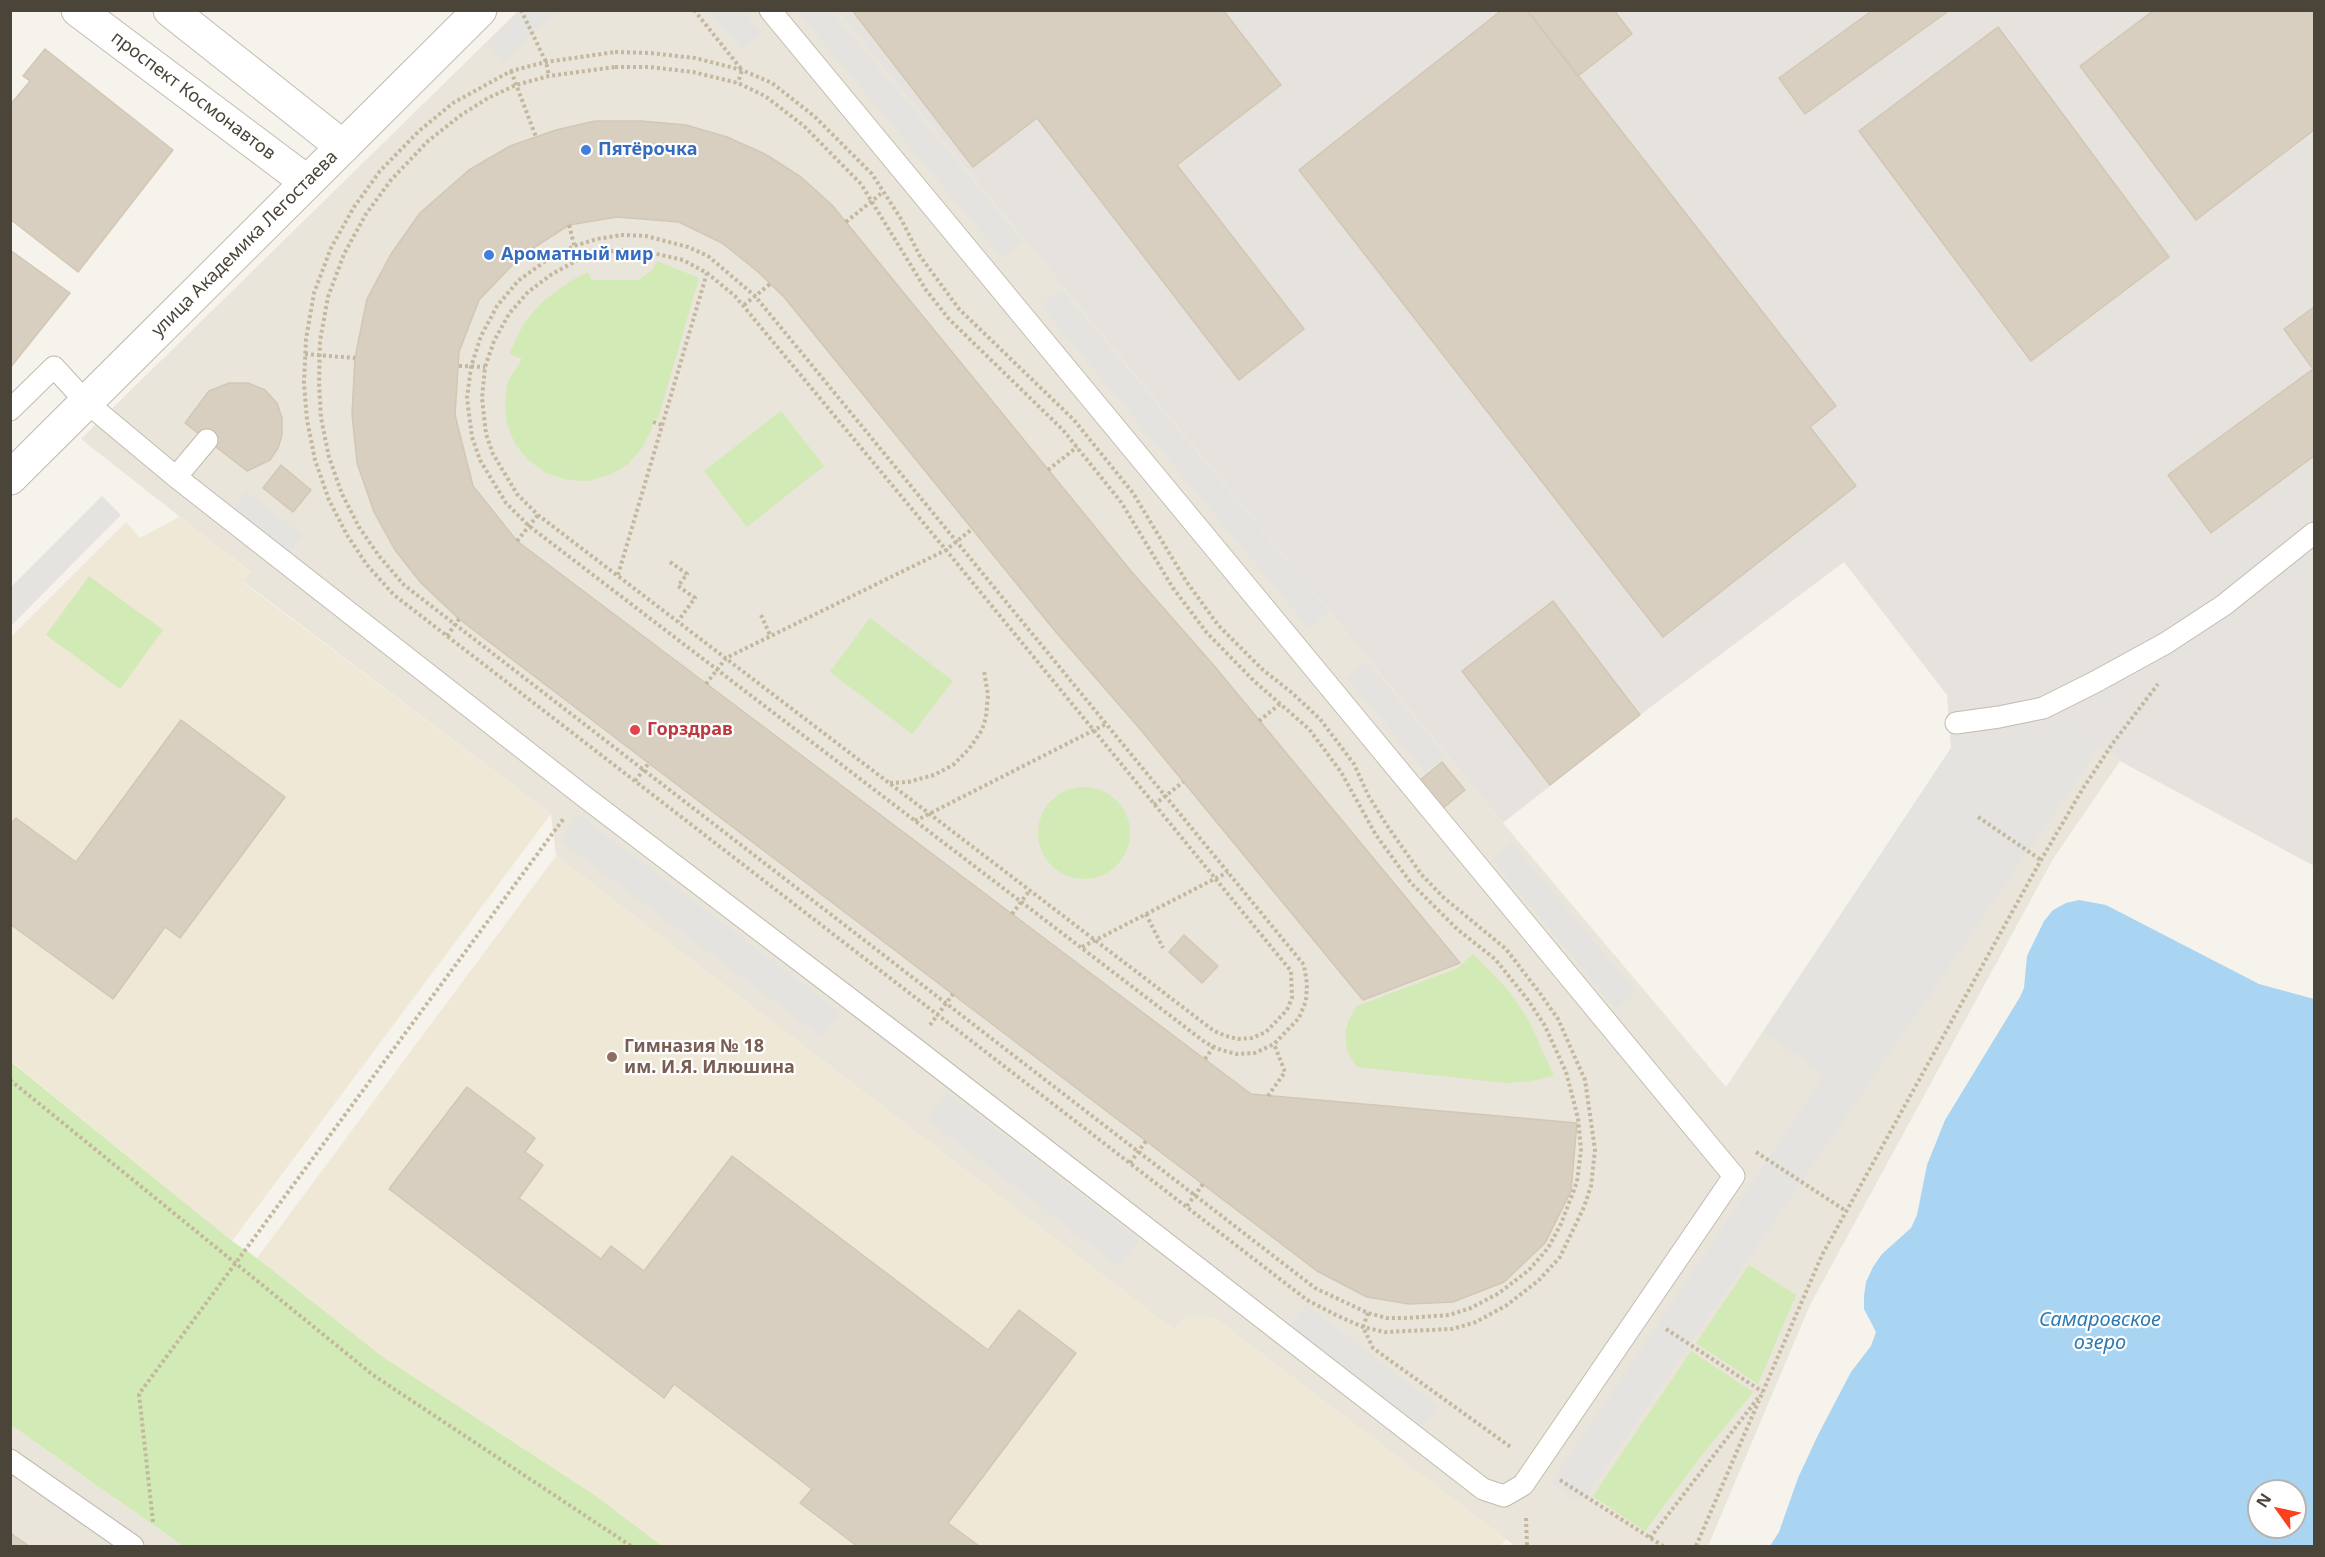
<!DOCTYPE html>
<html>
<head>
<meta charset="utf-8">
<style>
  body { margin:0 }
  #map { position:relative; width:2325px; height:1557px; overflow:hidden; background:#f6f3ec; font-family:"Noto Sans",sans-serif }
  canvas { display:block }
  .frame { position:absolute; inset:0; border:12px solid #4b4439; pointer-events:none }
  .north { position:absolute; left:2247px; top:1479px; width:60px; height:60px; box-sizing:border-box; background:#fff; border:2px solid #b7b4b0; border-radius:50%; rotate:303deg; font-size:16px; font-weight:700; line-height:24px; text-align:center; color:#4b4439 }
  .north::after { content:''; display:block; margin:auto; width:21px; height:27px; background:#fc3f1d; clip-path:polygon(50% 0,100% 100%,50% 72%,0 100%) }
</style>
</head>
<body>
<div id="map">
<canvas width="2325" height="1557"></canvas>
<div class="frame"></div>
<div class="north">N</div>
</div>
<script>
const ctx = document.querySelector('canvas').getContext('2d');
ctx.lineJoin = 'round';
function fillPath(path, color) {
  ctx.fillStyle = color;
  ctx.fill(path, 'evenodd');
}
function shape(rows) {
  const path = new Path2D();
  for (const r of rows) {
    if (r.length === 3) {
      path.moveTo(r[0] + r[2], r[1]);
      path.arc(r[0], r[1], r[2], 0, 2 * Math.PI);
      continue;
    }
    path.moveTo(r[0], r[1]);
    for (let i = 2; i < r.length; i += 2) path.lineTo(r[i], r[i + 1]);
  }
  return path;
}
function trace(path, color, width, dash) {
  ctx.strokeStyle = color;
  ctx.lineWidth = width;
  ctx.lineCap = dash ? 'butt' : 'round';
  ctx.setLineDash(dash || []);
  ctx.stroke(path);
}
function drawText(font, color, halo, rows, align = 'center') {
  ctx.font = font + ' "Noto Sans",sans-serif';
  ctx.lineWidth = 4.5;
  ctx.setLineDash([]);
  ctx.textBaseline = 'middle';
  ctx.strokeStyle = halo;
  ctx.fillStyle = color;
  for (const [text, x, y, turn = 0] of rows) {
    ctx.save();
    ctx.translate(x, y);
    ctx.rotate((+turn || 0) * Math.PI / 180);
    ctx.textAlign = isNaN(turn) ? turn : align;
    if (halo) ctx.strokeText(text, 0, 0);
    ctx.fillText(text, 0, 0);
    ctx.restore();
  }
}
fillPath(shape([
  [518,11,837,11,1503,823,1726,1087,1951,748,2063,728,2120,761,2053,859,1810,1305,1708,1546,1515,1546,1213,1317,1185,1317,1174,1330,556,856,551,814,244,582,250,572,81,439],
  [11,1425,183,1546,11,1546]
]), '#eae5da');
fillPath(shape([
  [837,11,2314,11,2314,866,2120,761,2063,728,1951,748,1947,695,1844,562,1640,715,1503,823]
]), '#e6e2dd');
fillPath(shape([
  [181,516,250,573,244,583,551,814,232,1241,11,1061,10,638,126,522,140,538],
  [556,856,1174,1330,1185,1317,1213,1317,1506,1539,1501,1546,662,1546,596,1496,383,1357,257,1258]
]), '#efe8d6');
fillPath(shape([
  [657,261,699,278,658,419,653,419,652,429,642,448,627,465,609,475,588,481,567,480,546,473,528,460,515,444,507,424,505,403,508,381,522,359,509,354,517,337,524,323,543,301,569,282,588,272,592,280,639,280,653,269],
  [781,411,824,466,747,527,704,471],
  [89,576,163,630,120,689,46,635],
  [870,618,953,681,912,734,830,672],
  [1084,833,46],
  [1473,954,1508,990,1528,1019,1554,1076,1531,1081,1506,1083,1357,1067,1347,1051,1345,1032,1349,1020,1357,1006,1458,968],
  [10,1061,232,1241,257,1258,383,1357,596,1496,662,1546,183,1546,11,1425],
  [1749,1265,1796,1295,1758,1384,1696,1343],
  [1691,1351,1753,1392,1702,1455,1645,1531,1593,1496]
]), '#d2eab5');
fillPath(shape([
  [521,11,557,11,504,61,487,43],
  [709,11,743,11,762,33,742,49],
  [797,11,831,11,1022,241,1002,257],
  [1061,289,1329,612,1309,628,1041,306],
  [246,492,303,536,287,556,230,512],
  [102,496,121,515,11,626,11,587],
  [1367,662,1445,756,1425,772,1347,678],
  [2063,728,2098,749,1581,1503,1551,1483,1825,1074,1763,1032,1951,748],
  [579,815,840,1012,822,1037,560,840],
  [1512,843,1636,992,1616,1009,1492,859],
  [947,1092,1139,1240,1119,1266,927,1119],
  [1306,1305,1438,1406,1422,1426,1290,1325]
]), '#e5e3e0');
fillPath(shape([
  [2079,900,2106,905,2259,984,2314,999,2314,1546,1770,1546,1779,1532,1798,1478,1818,1435,1851,1372,1871,1346,1876,1332,1864,1309,1864,1296,1866,1282,1873,1267,1882,1254,1911,1228,1917,1215,1927,1165,1945,1120,2020,997,2024,988,2027,956,2044,921,2053,910,2066,903],
  [2259,1491,2295,1491,2295,1527,2259,1527]
]), '#a9d4f2');
const building = shape([
  [852,10,1223,10,1281,85,1177,165,1304,329,1239,380,1037,118,973,167,852,10],
  [1502,10,1527,10,1836,406,1810,427,1856,486,1663,637,1299,170,1502,10],
  [1527,10,1614,10,1632,34,1578,76,1527,10],
  [1873,10,1950,10,1805,114,1779,78,1873,10],
  [2154,10,2314,10,2314,130,2196,220,2080,66,2154,10],
  [1998,27,2169,257,2031,361,1859,131,1998,27],
  [45,49,173,150,78,272,10,219,10,105,30,81,23,76,45,49],
  [595,121,641,121,686,125,727,137,765,154,801,177,832,205,1131,571,1216,668,1460,963,1363,1000,1140,729,1055,631,784,297,757,271,722,243,679,222,617,217,569,225,521,256,479,300,459,352,455,415,473,486,517,541,1251,1094,1577,1123,1571,1191,1545,1243,1504,1282,1453,1302,1409,1304,1367,1297,1317,1271,459,619,421,583,395,550,374,512,357,463,352,414,355,358,367,299,391,254,420,213,469,170,510,146,556,130,595,121],
  [10,250,70,293,10,368,10,250],
  [2314,307,2314,456,2211,533,2168,475,2313,369,2284,329,2314,307],
  [229,383,248,383,265,390,277,403,282,418,282,435,278,448,270,460,247,471,185,423,209,391,229,383],
  [281,465,311,490,293,512,263,488,281,465],
  [1553,601,1640,715,1550,785,1462,671,1553,601],
  [181,720,285,797,180,938,165,927,113,999,10,924,10,825,16,818,76,862,181,720],
  [1442,762,1465,790,1442,809,1419,781,1442,762],
  [1184,935,1218,966,1202,983,1169,952,1184,935],
  [467,1087,535,1138,525,1152,543,1165,519,1198,601,1259,611,1246,644,1271,732,1156,988,1350,1019,1310,1076,1353,948,1523,979,1546,857,1546,800,1503,812,1489,674,1384,664,1398,389,1189,467,1087],
  [10,1533,29,1546,10,1546,10,1533]
]);
fillPath(building, '#d8cfc1');
trace(building, '#d3c7b4', 1.5);
const lane = shape([
  [10,410,54,367,86,402,176,477,581,794,913,1047,1483,1489,1504,1496,1523,1485,1734,1176,770,10],
  [176,477,207,440],
  [1956,723,1999,717,2043,708,2095,682,2166,643,2224,605,2314,533],
  [10,1460,133,1546]
]);
const street = shape([
  [78,10,307,182],
  [170,10,343,147],
  [10,478,480,10]
]);
trace(lane, '#c2bbae', 23);
trace(street, '#c2bbae', 35);
trace(shape([
  [521,10,546,62,549,76],
  [694,10,742,70,738,83],
  [615,52,650,53,695,58,742,70,772,83,814,116,872,174,901,219,920,256,959,309,1074,420,1133,493,1186,581,1218,625,1263,670,1291,692,1320,719,1354,764,1368,795,1388,827,1421,874,1443,897,1506,949,1539,992,1558,1019,1585,1080,1595,1150,1591,1186,1584,1207,1560,1257,1539,1280,1507,1305,1476,1322,1452,1329,1385,1332,1363,1327,1338,1316,1307,1300,394,595,367,565,347,535,329,500,315,460,307,420,304,383,306,339,314,293,331,248,354,207,380,171,419,131,453,103,511,71,546,62,615,52],
  [615,67,649,67,693,72,738,83,765,96,804,126,861,184,926,290,949,319,1063,430,1121,502,1173,588,1207,633,1254,681,1309,729,1341,772,1376,835,1411,883,1457,929,1495,959,1528,1000,1545,1026,1566,1072,1578,1118,1581,1150,1577,1182,1561,1224,1548,1248,1529,1270,1499,1293,1471,1308,1449,1315,1407,1318,1387,1318,1368,1313,1315,1288,404,585,379,556,359,527,342,494,329,457,321,418,319,383,320,341,328,297,344,254,366,214,391,180,428,141,461,115,488,98,516,85,549,76,615,67],
  [511,71,536,137],
  [846,222,883,192],
  [569,225,578,260],
  [621,235,646,236,688,247,708,256,755,296,1304,965,1307,984,1306,1001,1299,1018,1274,1044,1255,1053,1237,1054,1221,1050,1206,1043,529,526,506,503,480,460,472,437,467,398,471,367,481,336,497,306,518,281,544,262,574,246,597,239,621,235],
  [621,250,644,251,683,260,707,273,735,296,946,550,1291,971,1292,998,1287,1010,1266,1032,1252,1038,1238,1039,1226,1036,1214,1031,538,515,517,494,493,454,486,434,482,398,485,367,494,341,509,314,528,292,552,274,578,260,600,253,621,250],
  [744,305,770,284],
  [305,354,355,358],
  [459,366,485,367],
  [653,422,662,425],
  [1048,470,1077,447],
  [517,541,538,515],
  [670,562,687,574,678,586,695,598,678,621],
  [618,575,707,273],
  [761,615,770,635],
  [447,636,459,619],
  [706,684,726,658,946,550,972,529],
  [1259,721,1281,703],
  [635,781,649,763],
  [890,783,908,782,934,775,953,765,969,749,982,730,986,717,988,695,984,671],
  [1154,805,1183,782],
  [1978,817,2041,860],
  [915,821,1106,724],
  [1012,914,1030,890],
  [1146,914,1163,948],
  [1082,947,1228,872],
  [930,1025,953,994],
  [1205,1059,1214,1046],
  [10,1080,373,1375,631,1546],
  [1268,1096,1285,1072,1274,1044],
  [1756,1152,1846,1211],
  [1130,1163,1146,1141],
  [1187,1206,1203,1184],
  [1368,1313,1363,1327,1373,1348,1512,1448],
  [1666,1329,1763,1392],
  [1560,1480,1663,1546],
  [1526,1518,1527,1546],
  [153,1522,139,1394,564,818],
  [1650,1538,1758,1398],
  [1696,1546,1822,1255,2041,860,2082,790,2113,743,2158,684]
]), '#c4b79f', 4, [3, 3]);
trace(lane, '#fff', 21);
trace(street, '#fff', 33);
for (const [x, y, r, color] of [
  [586,150,6,"#3f7fe0"],
  [489,255,6,"#3f7fe0"],
  [635,730,6,"#e0444e"],
  [612,1057,6,"#8d6e63"]
]) {
  const dot = new Path2D();
  dot.arc(x, y, r, 0, 2 * Math.PI);
  ctx.fillStyle = color;
  ctx.fill(dot);
  trace(dot, '#fff', 2);
}
drawText('18px', '#4b4439', '#fff', [
  ["проспект Космонавтов",193,96,37],
  ["улица Академика Легостаева",245,244,-45]
]);
drawText('bold 18px', '#366cbe', '#fff', [
  ["Пятёрочка",598,150],
  ["Ароматный мир",501,255]
], 'left');
drawText('bold 18px', '#be3a42', '#fff', [
  ["Горздрав",647,730]
], 'left');
drawText('bold 18px', '#785e54', '#fff', [
  ["Гимназия № 18",624,1047],
  ["им. И.Я. Илюшина",624,1068]
], 'left');
drawText('italic 20px', '#2e7ab2', '#fff', [
  ["Самаровское",2100,1320],
  ["озеро",2100,1343]
]);
</script>
</body>
</html>
